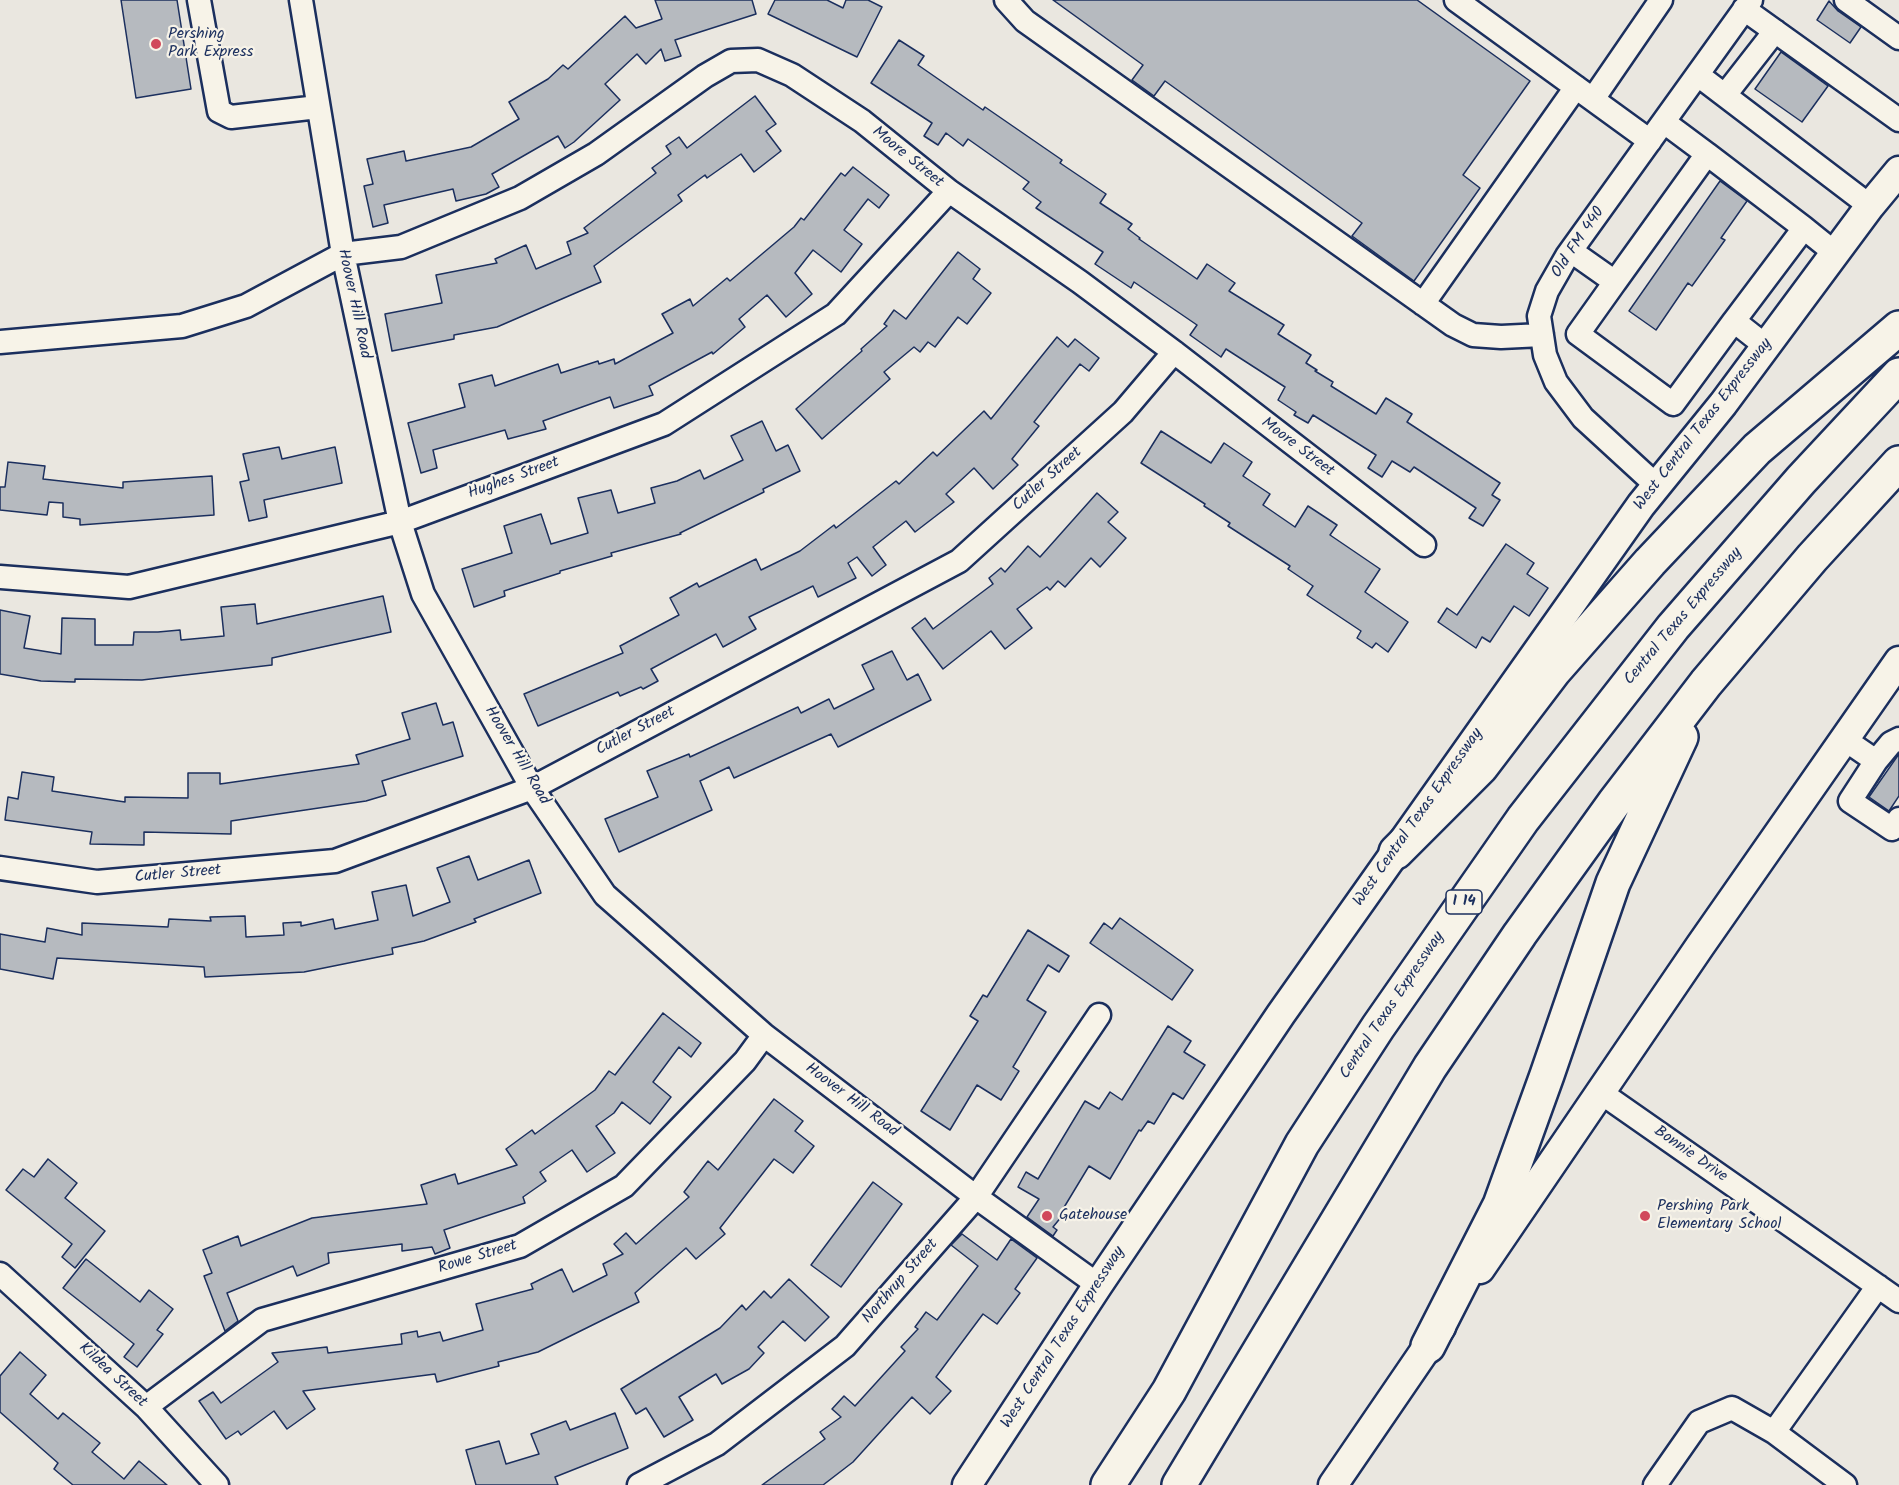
<!DOCTYPE html>
<html>
<head>
<meta charset="utf-8">
<style>
  body { margin:0 }
  canvas { display:block; background:#eae7e0 }
</style>
</head>
<body>
<canvas width="1899" height="1485"></canvas>
<script>
const ctx = document.querySelector('canvas').getContext('2d');
ctx.lineJoin = 'round';
function fillPath(path, color) {
  ctx.fillStyle = color;
  ctx.fill(path, 'evenodd');
}
function shape(rows) {
  const path = new Path2D();
  for (const r of rows) {
    path.moveTo(r[0], r[1]);
    for (let i = 2; i < r.length; i += 2) path.lineTo(r[i], r[i + 1]);
  }
  return path;
}
function trace(path, color, width, dash) {
  ctx.strokeStyle = color;
  ctx.lineWidth = width;
  ctx.lineCap = dash ? 'butt' : 'round';
  ctx.setLineDash(dash || []);
  ctx.stroke(path);
}
function drawText(font, color, halo, rows, align = 'center') {
  ctx.font = font + ' Kalam,sans-serif';
  ctx.lineWidth = 4.5;
  ctx.setLineDash([]);
  ctx.textBaseline = 'middle';
  ctx.strokeStyle = halo;
  ctx.fillStyle = color;
  for (const [text, x, y, turn = 0] of rows) {
    ctx.save();
    ctx.translate(x, y);
    ctx.rotate((+turn || 0) * Math.PI / 180);
    ctx.textAlign = isNaN(turn) ? turn : align;
    if (halo) ctx.strokeText(text, 0, 0);
    ctx.fillText(text, 0, 0);
    ctx.restore();
  }
}
const building = shape([
  [121,0,177,0,191,89,136,98,121,0],
  [655,0,752,0,756,14,675,40,681,56,665,61,661,49,646,64,637,54,605,84,620,100,574,142,565,148,558,136,492,174,499,187,486,194,456,201,453,189,384,205,388,223,373,227,364,186,373,184,367,159,404,151,406,161,471,147,519,119,509,102,548,79,563,65,568,69,625,16,636,28,662,19,655,0],
  [775,0,827,0,843,8,846,0,868,0,882,7,857,57,768,14,775,0],
  [1053,0,1417,0,1530,81,1463,175,1480,188,1414,281,1352,236,1362,223,1165,81,1154,96,1132,80,1143,65,1053,0],
  [1829,1,1838,11,1861,27,1850,43,1817,20,1829,1],
  [899,40,924,56,918,65,983,110,985,107,1062,160,1060,163,1106,194,1100,203,1132,224,1128,229,1140,238,1139,239,1197,279,1207,264,1235,283,1229,291,1284,325,1278,334,1311,355,1306,363,1317,370,1315,371,1333,382,1331,386,1376,414,1386,398,1412,414,1407,422,1500,483,1492,495,1500,500,1483,526,1469,518,1476,508,1414,467,1410,472,1392,461,1382,477,1368,468,1376,455,1313,415,1308,423,1294,415,1296,412,1278,400,1285,387,1226,349,1221,357,1190,335,1197,325,1134,282,1131,288,1095,264,1103,252,1036,208,1041,202,1023,189,1029,182,968,139,963,146,946,133,938,145,924,136,932,123,871,83,899,40],
  [1781,52,1828,86,1802,122,1755,89,1781,52],
  [755,96,776,124,766,131,781,151,754,172,741,154,707,178,705,175,678,195,682,201,594,266,601,282,497,327,454,335,454,339,392,351,385,314,442,303,436,275,497,263,495,259,526,245,536,269,571,254,567,242,588,233,584,228,656,173,652,168,671,154,666,146,679,137,687,148,755,96],
  [853,167,889,195,879,208,868,199,844,230,862,244,841,272,813,250,795,273,812,294,786,317,767,295,739,319,745,327,713,354,712,352,649,386,653,395,614,408,610,397,543,421,546,429,508,439,505,430,433,450,437,468,421,473,408,423,465,407,459,384,492,375,495,386,558,364,561,373,598,361,599,364,614,359,615,364,673,333,662,314,690,299,693,306,727,278,730,281,794,227,801,218,804,220,841,173,845,176,853,167],
  [1720,181,1747,201,1721,238,1725,240,1692,286,1688,283,1656,330,1629,311,1720,181],
  [958,252,980,269,973,279,991,293,967,324,958,317,935,347,928,342,920,352,914,347,884,372,890,379,822,439,796,409,862,351,861,349,887,326,884,324,894,310,906,319,958,252],
  [1057,337,1068,347,1075,339,1099,358,1089,371,1080,364,1034,422,1039,426,1012,459,1018,465,993,489,974,468,946,494,954,502,915,532,906,521,873,547,886,565,872,576,857,557,848,563,856,578,818,597,813,586,749,617,756,629,723,647,716,634,651,669,658,681,643,689,641,687,620,696,618,692,538,726,524,694,623,653,620,646,679,615,670,598,697,583,699,587,756,559,761,570,800,551,834,525,836,528,896,481,899,484,933,452,937,456,984,411,991,419,1057,337],
  [762,421,776,451,788,445,800,471,763,489,764,492,680,533,681,534,611,553,612,556,560,571,560,573,504,591,505,596,474,607,462,569,512,553,504,526,541,514,551,544,588,533,578,498,611,490,618,513,655,503,651,488,677,481,700,470,704,479,743,460,731,436,762,421],
  [1161,431,1211,463,1224,443,1252,462,1243,476,1270,494,1263,505,1295,527,1308,506,1337,525,1330,535,1380,569,1365,592,1408,622,1388,652,1376,643,1372,648,1357,638,1361,631,1307,595,1313,586,1288,569,1290,566,1228,526,1230,523,1204,506,1205,504,1141,463,1161,431],
  [279,447,282,459,335,447,342,483,264,500,267,517,249,521,240,482,249,480,243,454,279,447],
  [8,462,45,466,43,479,123,488,123,482,212,476,214,515,80,525,80,519,63,517,63,503,49,502,47,515,0,510,0,487,5,487,8,462],
  [1097,493,1118,512,1108,522,1126,538,1100,567,1091,558,1065,587,1058,581,1050,590,1047,587,1017,609,1032,628,1005,649,991,631,943,669,912,628,925,618,933,629,993,584,989,578,1001,568,1005,572,1028,546,1040,557,1097,493],
  [1506,544,1534,563,1527,574,1548,588,1529,616,1514,606,1490,642,1482,637,1476,648,1438,622,1447,608,1457,615,1506,544],
  [383,596,391,632,272,658,272,665,142,680,75,679,75,682,41,681,0,674,0,610,30,616,24,648,61,654,62,618,95,619,95,645,133,645,134,632,158,632,180,630,181,640,224,636,221,607,255,604,257,624,383,596],
  [892,651,907,680,918,674,931,700,838,747,831,734,734,778,729,767,700,781,712,810,619,852,605,819,658,797,647,771,689,754,690,757,798,707,801,713,829,699,834,709,874,689,862,665,892,651],
  [436,703,443,725,453,722,463,756,382,781,386,795,366,801,231,821,231,834,144,832,144,845,90,844,92,832,5,820,8,797,18,799,22,772,54,777,52,791,125,802,125,797,188,798,188,773,220,773,220,784,359,764,356,755,410,739,402,713,436,703],
  [1899,754,1899,796,1889,811,1869,797,1899,754],
  [469,856,478,880,529,860,541,893,474,919,476,922,424,941,392,948,393,954,304,972,205,977,204,967,57,958,53,979,0,969,0,934,45,942,47,928,82,935,82,923,168,927,169,919,211,921,210,917,245,916,246,937,284,935,283,923,301,922,301,926,333,919,335,929,378,920,372,892,406,885,413,916,450,902,437,868,469,856],
  [1120,918,1193,970,1172,1000,1090,943,1104,923,1112,929,1120,918],
  [1028,930,1069,956,1059,972,1048,965,1027,1000,1046,1012,1013,1067,1019,1071,1001,1100,977,1085,950,1130,921,1111,978,1021,970,1016,983,995,987,997,1028,930],
  [663,1013,701,1043,691,1057,679,1047,653,1082,671,1097,650,1124,622,1102,614,1113,596,1126,615,1153,587,1172,572,1150,540,1172,546,1181,523,1197,525,1203,444,1230,450,1248,435,1254,432,1247,402,1251,402,1244,328,1253,329,1263,297,1276,293,1266,227,1293,238,1321,225,1331,204,1276,212,1273,203,1250,238,1236,241,1246,312,1218,427,1204,421,1185,455,1174,458,1184,517,1165,506,1149,532,1130,535,1134,595,1090,609,1071,615,1075,663,1013],
  [1168,1026,1191,1041,1184,1052,1205,1065,1183,1099,1173,1093,1154,1124,1148,1121,1141,1131,1139,1130,1110,1179,1089,1166,1060,1214,1062,1216,1053,1227,1057,1230,1053,1236,1027,1217,1039,1199,1018,1187,1026,1172,1038,1179,1085,1101,1099,1109,1110,1092,1122,1100,1168,1026],
  [774,1099,803,1121,795,1131,814,1146,793,1173,774,1159,720,1228,725,1234,696,1259,686,1248,635,1293,639,1302,538,1352,498,1362,499,1366,437,1382,435,1374,303,1391,315,1409,287,1429,274,1411,241,1435,238,1431,226,1439,199,1401,213,1392,221,1403,278,1362,272,1353,327,1347,328,1353,402,1344,401,1334,417,1331,418,1337,440,1332,443,1341,483,1330,476,1304,533,1289,531,1284,562,1269,573,1292,607,1275,603,1264,623,1254,614,1244,626,1233,636,1244,689,1197,684,1192,708,1161,718,1170,774,1099],
  [48,1159,77,1183,65,1198,105,1231,75,1268,62,1257,72,1244,6,1190,23,1169,34,1177,48,1159],
  [873,1182,902,1204,841,1287,811,1265,873,1182],
  [962,1234,997,1260,1011,1239,1037,1258,1015,1289,1020,1293,997,1324,983,1314,936,1377,951,1391,930,1414,912,1397,853,1462,823,1485,762,1485,825,1439,820,1432,841,1417,832,1409,844,1396,855,1406,905,1351,901,1347,918,1329,915,1327,926,1312,937,1320,978,1266,951,1245,962,1234],
  [86,1259,140,1302,149,1290,173,1309,157,1330,163,1334,137,1367,124,1357,134,1344,63,1288,86,1259],
  [789,1279,829,1317,805,1341,783,1321,758,1347,764,1353,749,1369,722,1384,716,1374,679,1397,693,1420,664,1437,646,1408,636,1414,621,1389,720,1328,742,1305,746,1310,764,1291,771,1298,789,1279],
  [20,1352,46,1375,30,1394,58,1419,63,1413,100,1443,92,1452,124,1479,139,1461,167,1485,73,1485,54,1469,58,1463,0,1412,0,1376,20,1352],
  [615,1413,628,1448,555,1477,558,1485,476,1485,466,1450,499,1441,506,1464,539,1454,531,1434,566,1421,570,1430,615,1413]
]);
fillPath(building, '#b6babf');
trace(building, '#1b2f5e', 1.5);
const minor = shape([
  [199,0,219,111,231,117,318,107],
  [301,0,343,254,400,522,423,594,532,788,605,895,764,1035,976,1197,1098,1285],
  [1006,0,1025,21,1453,325,1473,335,1501,337,1542,335],
  [1456,0,1650,141],
  [1846,0,1899,38],
  [1744,9,1899,120],
  [1698,75,1870,206],
  [1725,95,1775,31],
  [1593,99,1661,0],
  [1707,154,1804,228],
  [1571,251,1615,282,1707,154,1664,122],
  [1615,282,1578,334,1673,404,1734,321],
  [1423,304,1576,87],
  [0,342,182,326,246,306,343,254,401,247,520,198,596,154,705,76,731,61,758,60,792,75,862,121,949,191,1080,282,1174,352,1424,545],
  [1767,347,1734,321,1804,228,1835,253],
  [1656,485,1583,418,1556,382,1545,355,1539,316,1547,291,1567,256,1751,0],
  [0,577,129,587,400,522,664,424,836,314,949,191],
  [1844,739,1876,761,1850,801,1892,829,1899,819],
  [1876,761,1891,743,1899,739],
  [0,868,97,882,335,861,532,788,959,561,1123,412,1174,352],
  [1600,1092,1899,1301],
  [0,1274,146,1407,217,1485],
  [146,1407,262,1320,520,1246,624,1186,745,1061,764,1035],
  [1774,1432,1878,1286],
  [639,1485,717,1444,845,1346,976,1197,1099,1015],
  [1655,1485,1699,1422,1732,1408,1774,1432,1845,1485]
]);
const major = shape([
  [1480,1269,1700,946,1899,661],
  [967,1485,1098,1285,1281,1014,1641,505,1723,404,1870,206,1899,171],
  [1333,1485,1441,1327]
]);
const highway = shape([
  [1396,852,1481,767,1554,671,1650,562,1757,449,1899,328],
  [1428,1346,1500,1205,1547,1075,1613,883,1681,737],
  [1108,1485,1169,1391,1302,1144,1378,1027,1523,819,1673,627,1801,480,1899,375],
  [1179,1485,1430,1067,1520,934,1614,803,1706,683,1812,558,1899,463]
]);
trace(minor, '#1b2f5e', 27);
trace(major, '#1b2f5e', 33);
trace(highway, '#1b2f5e', 38);
trace(minor, '#f7f3e8', 22);
trace(major, '#f7f3e8', 28);
trace(highway, '#f7f3e8', 33);
for (const [x, y, r, color] of [
  [156,44,6,"#d1495b"],
  [1047,1216,6,"#d1495b"],
  [1645,1216,6,"#d1495b"]
]) {
  const dot = new Path2D();
  dot.arc(x, y, r, 0, 2 * Math.PI);
  ctx.fillStyle = color;
  ctx.fill(dot);
  trace(dot, '#f7f3e8', 2);
}
for (const [x, y, w] of [
  [1464,902,36]
]) {
  const box = new Path2D();
  box.roundRect(x - w / 2, y - 12, w, 24, 4.5);
  ctx.fillStyle = '#f7f3e8';
  ctx.fill(box);
  trace(box, '#1b2f5e', 1.5);
}
drawText('bold 15px', '#1b2f5e', null, [
  ["I 14",1464,902]
]);
drawText('16px', '#1b2f5e', '#f7f3e8', [
  ["Pershing",168,35],
  ["Park Express",168,53],
  ["Pershing Park",1657,1207],
  ["Elementary School",1657,1225],
  ["Gatehouse",1059,1216]
], 'left');
drawText('16px', '#1b2f5e', '#f7f3e8', [
  ["Moore Street",907,158,39],
  ["Old FM 440",1579,243,-56],
  ["Hoover Hill Road",353,304,78],
  ["West Central Texas Expressway",1704,425,-52],
  ["Moore Street",1297,448,37],
  ["Hughes Street",514,479,-20],
  ["Cutler Street",1048,480,-42],
  ["Central Texas Expressway",1684,617,-50],
  ["Cutler Street",636,732,-28],
  ["Hoover Hill Road",516,756,59],
  ["West Central Texas Expressway",1419,818,-55],
  ["Cutler Street",178,875,-5],
  ["Central Texas Expressway",1393,1006,-56],
  ["Hoover Hill Road",851,1101,37],
  ["Bonnie Drive",1690,1155,35],
  ["Rowe Street",478,1258,-17],
  ["Northrup Street",901,1282,-49],
  ["West Central Texas Expressway",1064,1338,-57],
  ["Kildea Street",112,1376,43]
]);
</script>
</body>
</html>
